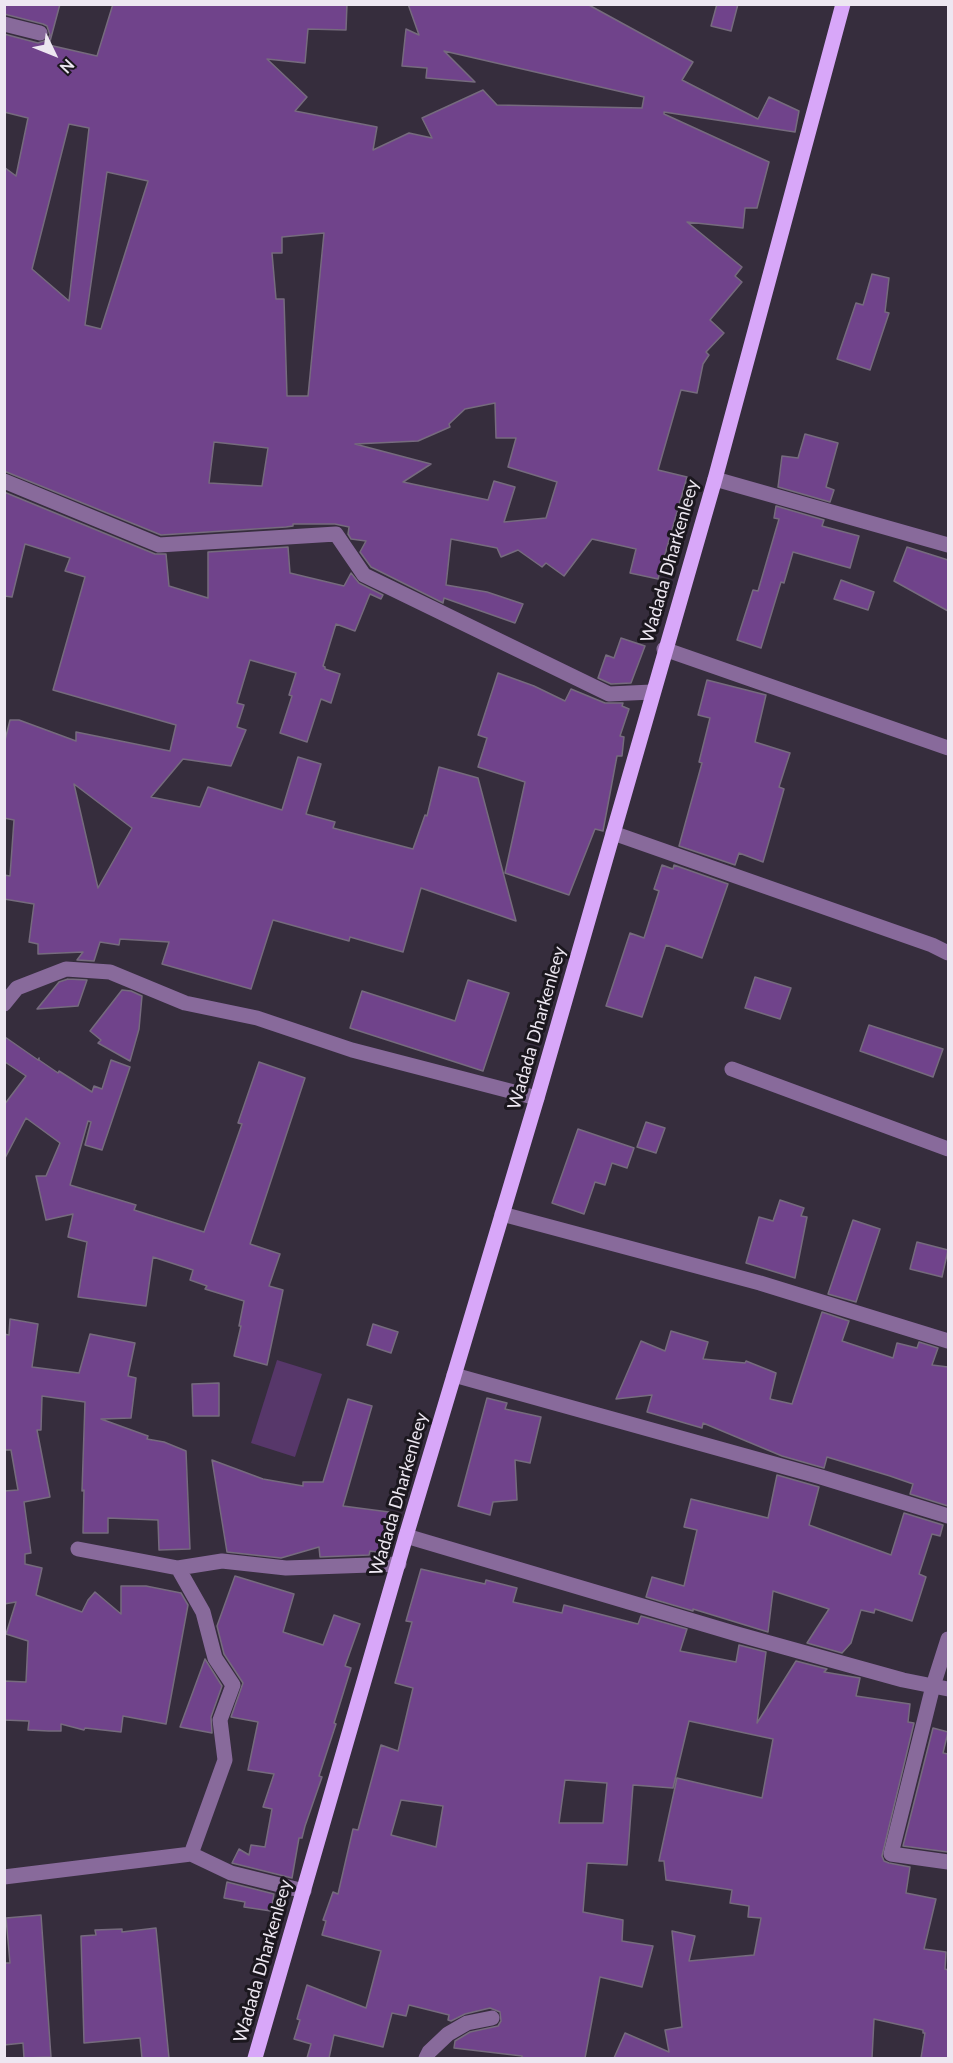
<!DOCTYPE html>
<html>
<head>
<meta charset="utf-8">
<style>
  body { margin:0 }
  #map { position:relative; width:953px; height:2063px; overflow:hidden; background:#362d3d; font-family:Lato,sans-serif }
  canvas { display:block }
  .frame { position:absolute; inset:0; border:6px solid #ede7f1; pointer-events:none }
  .north { position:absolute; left:24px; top:24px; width:60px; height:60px; -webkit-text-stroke:4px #1b171e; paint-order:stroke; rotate:133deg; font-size:16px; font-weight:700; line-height:24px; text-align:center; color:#ede7f1 }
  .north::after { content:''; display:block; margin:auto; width:21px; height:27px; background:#ede7f1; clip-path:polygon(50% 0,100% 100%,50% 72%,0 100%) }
</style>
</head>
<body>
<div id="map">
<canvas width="953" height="2063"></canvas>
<div class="frame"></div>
<div class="north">N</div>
</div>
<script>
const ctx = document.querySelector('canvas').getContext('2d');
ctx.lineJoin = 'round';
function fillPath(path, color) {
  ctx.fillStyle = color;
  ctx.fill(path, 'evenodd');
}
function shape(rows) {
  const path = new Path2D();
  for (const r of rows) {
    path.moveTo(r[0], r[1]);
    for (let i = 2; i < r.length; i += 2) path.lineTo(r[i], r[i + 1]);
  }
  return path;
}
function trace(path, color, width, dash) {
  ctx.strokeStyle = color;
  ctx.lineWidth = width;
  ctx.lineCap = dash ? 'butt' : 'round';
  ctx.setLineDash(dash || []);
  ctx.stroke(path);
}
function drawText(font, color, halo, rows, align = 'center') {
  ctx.font = font + ' Lato,sans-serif';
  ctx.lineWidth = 6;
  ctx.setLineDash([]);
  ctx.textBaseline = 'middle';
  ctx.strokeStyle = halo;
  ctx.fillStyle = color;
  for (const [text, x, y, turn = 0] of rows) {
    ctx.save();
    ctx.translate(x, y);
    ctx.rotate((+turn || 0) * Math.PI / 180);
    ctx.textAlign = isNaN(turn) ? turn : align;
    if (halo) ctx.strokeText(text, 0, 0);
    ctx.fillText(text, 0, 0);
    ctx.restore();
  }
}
fillPath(shape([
  [277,1360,322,1374,295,1457,251,1443]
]), '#57376a');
const building = shape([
  [4,4,60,4,49,45,97,56,113,4,347,4,346,30,308,29,305,63,267,59,307,97,295,111,377,127,373,150,409,133,432,138,422,118,483,90,497,105,642,108,644,97,444,51,475,82,426,78,427,68,402,66,406,29,419,35,408,4,587,4,693,62,682,80,758,119,769,97,799,111,795,132,664,112,664,114,769,162,757,208,745,208,743,228,687,222,742,267,735,276,742,282,710,320,724,333,706,352,709,355,703,364,697,393,681,390,658,470,687,477,658,579,630,573,636,549,592,539,564,576,546,563,542,567,518,550,501,557,497,548,451,539,446,585,487,592,523,604,515,623,444,598,443,603,371,567,360,552,366,541,351,539,348,534,349,527,335,524,293,524,293,526,286,527,161,535,4,471,4,167,16,176,28,118,4,112,4,34,38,43,47,40,50,35,47,26,43,24,4,14,4,4],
  [69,124,89,128,69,301,32,269,69,124],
  [107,172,148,181,101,329,85,325,107,172],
  [324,233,308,396,287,396,284,299,276,299,272,253,282,253,282,237,324,233],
  [495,403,496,438,516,438,508,467,557,482,546,518,504,522,515,487,494,481,488,500,403,482,431,464,355,444,418,441,450,427,449,424,465,409,495,403],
  [214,442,268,448,262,486,209,483,214,442],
  [717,4,738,4,731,31,711,26,717,4],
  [872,274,889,278,885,312,889,313,870,370,837,359,856,303,863,305,872,274],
  [805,434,838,443,826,487,834,490,830,502,778,487,782,456,798,458,805,434],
  [4,492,155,554,166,554,169,586,208,598,208,552,288,547,290,573,344,586,351,573,359,583,383,595,381,599,370,594,355,631,336,624,323,666,325,667,325,669,340,674,331,703,321,699,307,742,280,733,292,696,289,695,296,673,250,660,237,703,244,705,237,727,246,730,231,766,183,759,151,797,200,807,208,787,282,810,298,757,321,764,306,814,335,822,333,828,413,849,425,815,427,816,439,767,478,778,516,921,421,888,403,952,350,937,349,941,273,920,251,989,162,964,169,942,120,939,119,945,100,942,94,961,77,960,83,952,38,954,38,944,29,942,34,904,4,899,4,875,10,876,14,820,4,818,4,744,10,720,19,720,76,741,76,732,170,751,176,725,53,690,85,577,65,571,70,558,25,544,12,597,4,596,4,492],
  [74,784,132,828,98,888,74,784],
  [776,506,824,520,822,526,859,536,850,568,793,552,784,583,781,582,761,648,737,640,753,590,758,591,779,519,774,518,776,506],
  [907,547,948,560,948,611,894,581,907,547],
  [841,580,874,592,868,610,834,599,841,580],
  [621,638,645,646,631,683,611,684,598,678,606,655,614,658,621,638],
  [498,673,534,686,565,701,571,689,605,703,623,703,622,706,629,709,620,736,624,737,622,756,617,756,603,831,595,829,569,895,505,873,525,782,478,767,487,738,478,735,498,673],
  [707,680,766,695,755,742,790,753,779,787,784,789,763,862,739,853,735,865,679,846,702,763,699,762,710,718,698,715,707,680],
  [662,865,673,869,674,865,728,884,702,958,666,945,642,1017,606,1006,630,933,644,938,659,891,654,889,662,865],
  [755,977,791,988,780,1019,745,1008,755,977],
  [68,979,87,980,78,1006,37,1009,59,982,68,979],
  [468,980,509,993,483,1071,350,1028,362,991,455,1021,468,980],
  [122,990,131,991,142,996,139,1029,130,1061,98,1043,101,1040,90,1031,122,990],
  [869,1025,943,1049,933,1077,860,1051,869,1025],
  [5,1037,38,1060,39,1058,39,1060,58,1073,59,1071,92,1092,94,1086,102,1089,111,1060,130,1067,102,1150,85,1145,91,1122,88,1121,70,1185,136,1205,134,1210,204,1232,242,1124,238,1123,259,1062,305,1078,250,1244,280,1254,269,1286,283,1290,267,1365,234,1356,241,1326,239,1326,244,1301,205,1289,207,1286,190,1280,193,1270,153,1257,146,1306,78,1297,87,1242,68,1237,73,1214,46,1220,36,1176,46,1176,60,1143,26,1118,4,1160,4,1105,26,1076,5,1062,5,1037],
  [646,1122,665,1128,656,1153,637,1147,646,1122],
  [578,1129,634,1148,627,1168,612,1163,605,1185,595,1182,584,1214,552,1203,578,1129],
  [780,1200,804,1208,801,1216,807,1217,795,1278,746,1263,759,1217,773,1221,780,1200],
  [853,1220,880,1229,856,1302,828,1294,853,1220],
  [917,1242,948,1250,942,1277,910,1269,917,1242],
  [822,1312,849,1321,842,1341,893,1358,897,1343,917,1348,919,1342,938,1348,932,1365,948,1367,948,1506,910,1494,913,1484,890,1476,827,1457,824,1468,782,1456,703,1423,702,1428,647,1412,652,1395,616,1399,641,1341,665,1351,671,1331,708,1342,703,1359,745,1363,746,1361,776,1373,770,1399,792,1404,822,1312],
  [10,1319,38,1324,32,1367,79,1373,90,1334,135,1343,128,1376,136,1378,131,1418,101,1419,148,1436,147,1439,164,1442,186,1451,190,1549,159,1550,158,1520,108,1518,108,1533,83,1533,84,1490,82,1491,85,1402,42,1396,41,1430,37,1430,50,1497,24,1502,31,1553,25,1554,25,1564,42,1568,36,1595,82,1612,88,1600,95,1592,121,1614,121,1586,146,1586,181,1593,188,1605,166,1724,123,1716,121,1732,85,1728,84,1730,61,1724,61,1731,49,1731,28,1730,29,1721,4,1720,4,1681,26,1682,28,1641,6,1634,16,1602,4,1604,4,1491,18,1490,11,1450,5,1450,4,1334,9,1335,10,1319],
  [373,1324,398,1332,391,1353,367,1345,373,1324],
  [219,1383,219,1416,193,1416,192,1384,219,1383],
  [487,1398,507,1403,505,1409,541,1417,530,1463,515,1460,517,1500,493,1502,490,1515,458,1506,487,1398],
  [348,1399,372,1406,343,1506,389,1512,383,1553,370,1551,369,1555,320,1557,319,1547,281,1558,227,1552,212,1460,263,1479,303,1486,303,1482,323,1482,348,1399],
  [777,1475,819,1487,809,1525,891,1555,904,1513,943,1525,940,1536,932,1534,919,1574,926,1577,912,1621,875,1609,874,1613,861,1610,851,1643,842,1653,807,1643,829,1609,773,1591,768,1632,693,1609,693,1611,646,1597,652,1577,684,1586,697,1530,684,1527,691,1499,768,1518,777,1475],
  [421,1569,485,1584,486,1580,517,1588,513,1602,562,1613,564,1605,638,1624,641,1616,687,1629,680,1651,736,1662,739,1645,766,1652,757,1723,796,1661,827,1669,824,1672,860,1678,856,1696,910,1704,908,1722,914,1723,882,1856,884,1861,889,1863,910,1867,906,1893,936,1899,924,1949,946,1952,945,1969,948,1970,948,2058,921,2058,925,2033,923,2033,923,2030,874,2019,872,2058,614,2058,625,2033,669,2052,665,2030,682,2027,672,1931,695,1936,689,1961,754,1955,761,1918,748,1917,749,1906,730,1903,732,1890,666,1880,664,1861,659,1861,677,1778,762,1798,773,1739,689,1721,673,1788,633,1785,627,1865,587,1863,583,1912,623,1920,622,1941,653,1946,642,1987,600,1977,585,2058,522,2058,522,2056,454,2048,455,2041,470,2032,498,2026,501,2021,500,2012,490,2008,465,2014,451,2021,448,2020,449,2015,409,2005,406,2016,392,2013,383,2047,334,2035,329,2058,307,2058,311,2044,294,2039,300,2020,297,2019,307,1985,366,2008,381,1951,322,1935,326,1921,323,1920,333,1892,338,1894,353,1829,358,1830,381,1745,398,1751,413,1688,395,1683,412,1622,406,1621,421,1569],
  [565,1780,607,1783,603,1823,559,1823,565,1780],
  [401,1800,443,1806,436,1847,391,1835,401,1800],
  [235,1576,294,1594,283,1632,323,1645,334,1615,360,1624,345,1666,351,1668,334,1723,336,1724,319,1776,322,1777,305,1826,302,1838,299,1838,292,1878,232,1863,239,1849,249,1855,251,1845,265,1847,272,1809,263,1807,274,1774,248,1770,258,1722,231,1717,243,1683,224,1654,217,1626,235,1576],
  [205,1659,222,1686,211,1717,212,1733,180,1727,205,1659],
  [933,1728,948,1732,943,1753,948,1754,948,1852,903,1846,933,1728],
  [227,1882,274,1894,271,1911,244,1907,245,1902,224,1898,227,1882],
  [41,1915,51,2057,24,2058,23,2043,4,2045,4,1963,10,1963,6,1918,41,1915],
  [156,1928,169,2058,142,2058,140,2038,84,2043,81,1936,96,1935,95,1930,122,1929,122,1932,156,1928]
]);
fillPath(building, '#70438b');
trace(building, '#766b7e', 1.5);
trace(shape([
  [4,24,40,33],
  [715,479,948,545],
  [4,481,159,545,336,534,364,575,609,694,652,692],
  [664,649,948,748],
  [613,833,932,945,948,953],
  [4,1004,17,988,66,969,110,972,185,1003,257,1018,352,1050,537,1098],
  [732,1069,948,1149],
  [502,1214,760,1283,948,1341],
  [454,1375,821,1477,948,1516],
  [406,1536,737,1634,903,1680,948,1689],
  [78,1549,178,1568,222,1561,286,1568,399,1564],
  [178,1568,203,1612,215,1658,233,1685,220,1720,225,1760,191,1854],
  [948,1639,933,1686,891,1854,948,1862],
  [4,1877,191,1854,231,1873,304,1891],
  [426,2058,429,2052,448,2034,467,2023,492,2018]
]), '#886a9b', 15);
trace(shape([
  [255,2058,406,1536,537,1098,715,479,843,4]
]), '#d8a7f9', 15);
drawText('18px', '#ede7f1', '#1b171e', [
  ["Wadada Dharkenleey",670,561,-74],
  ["Wadada Dharkenleey",537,1028,-74],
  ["Wadada Dharkenleey",399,1494,-74],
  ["Wadada Dharkenleey",263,1961,-74]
]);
</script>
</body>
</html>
